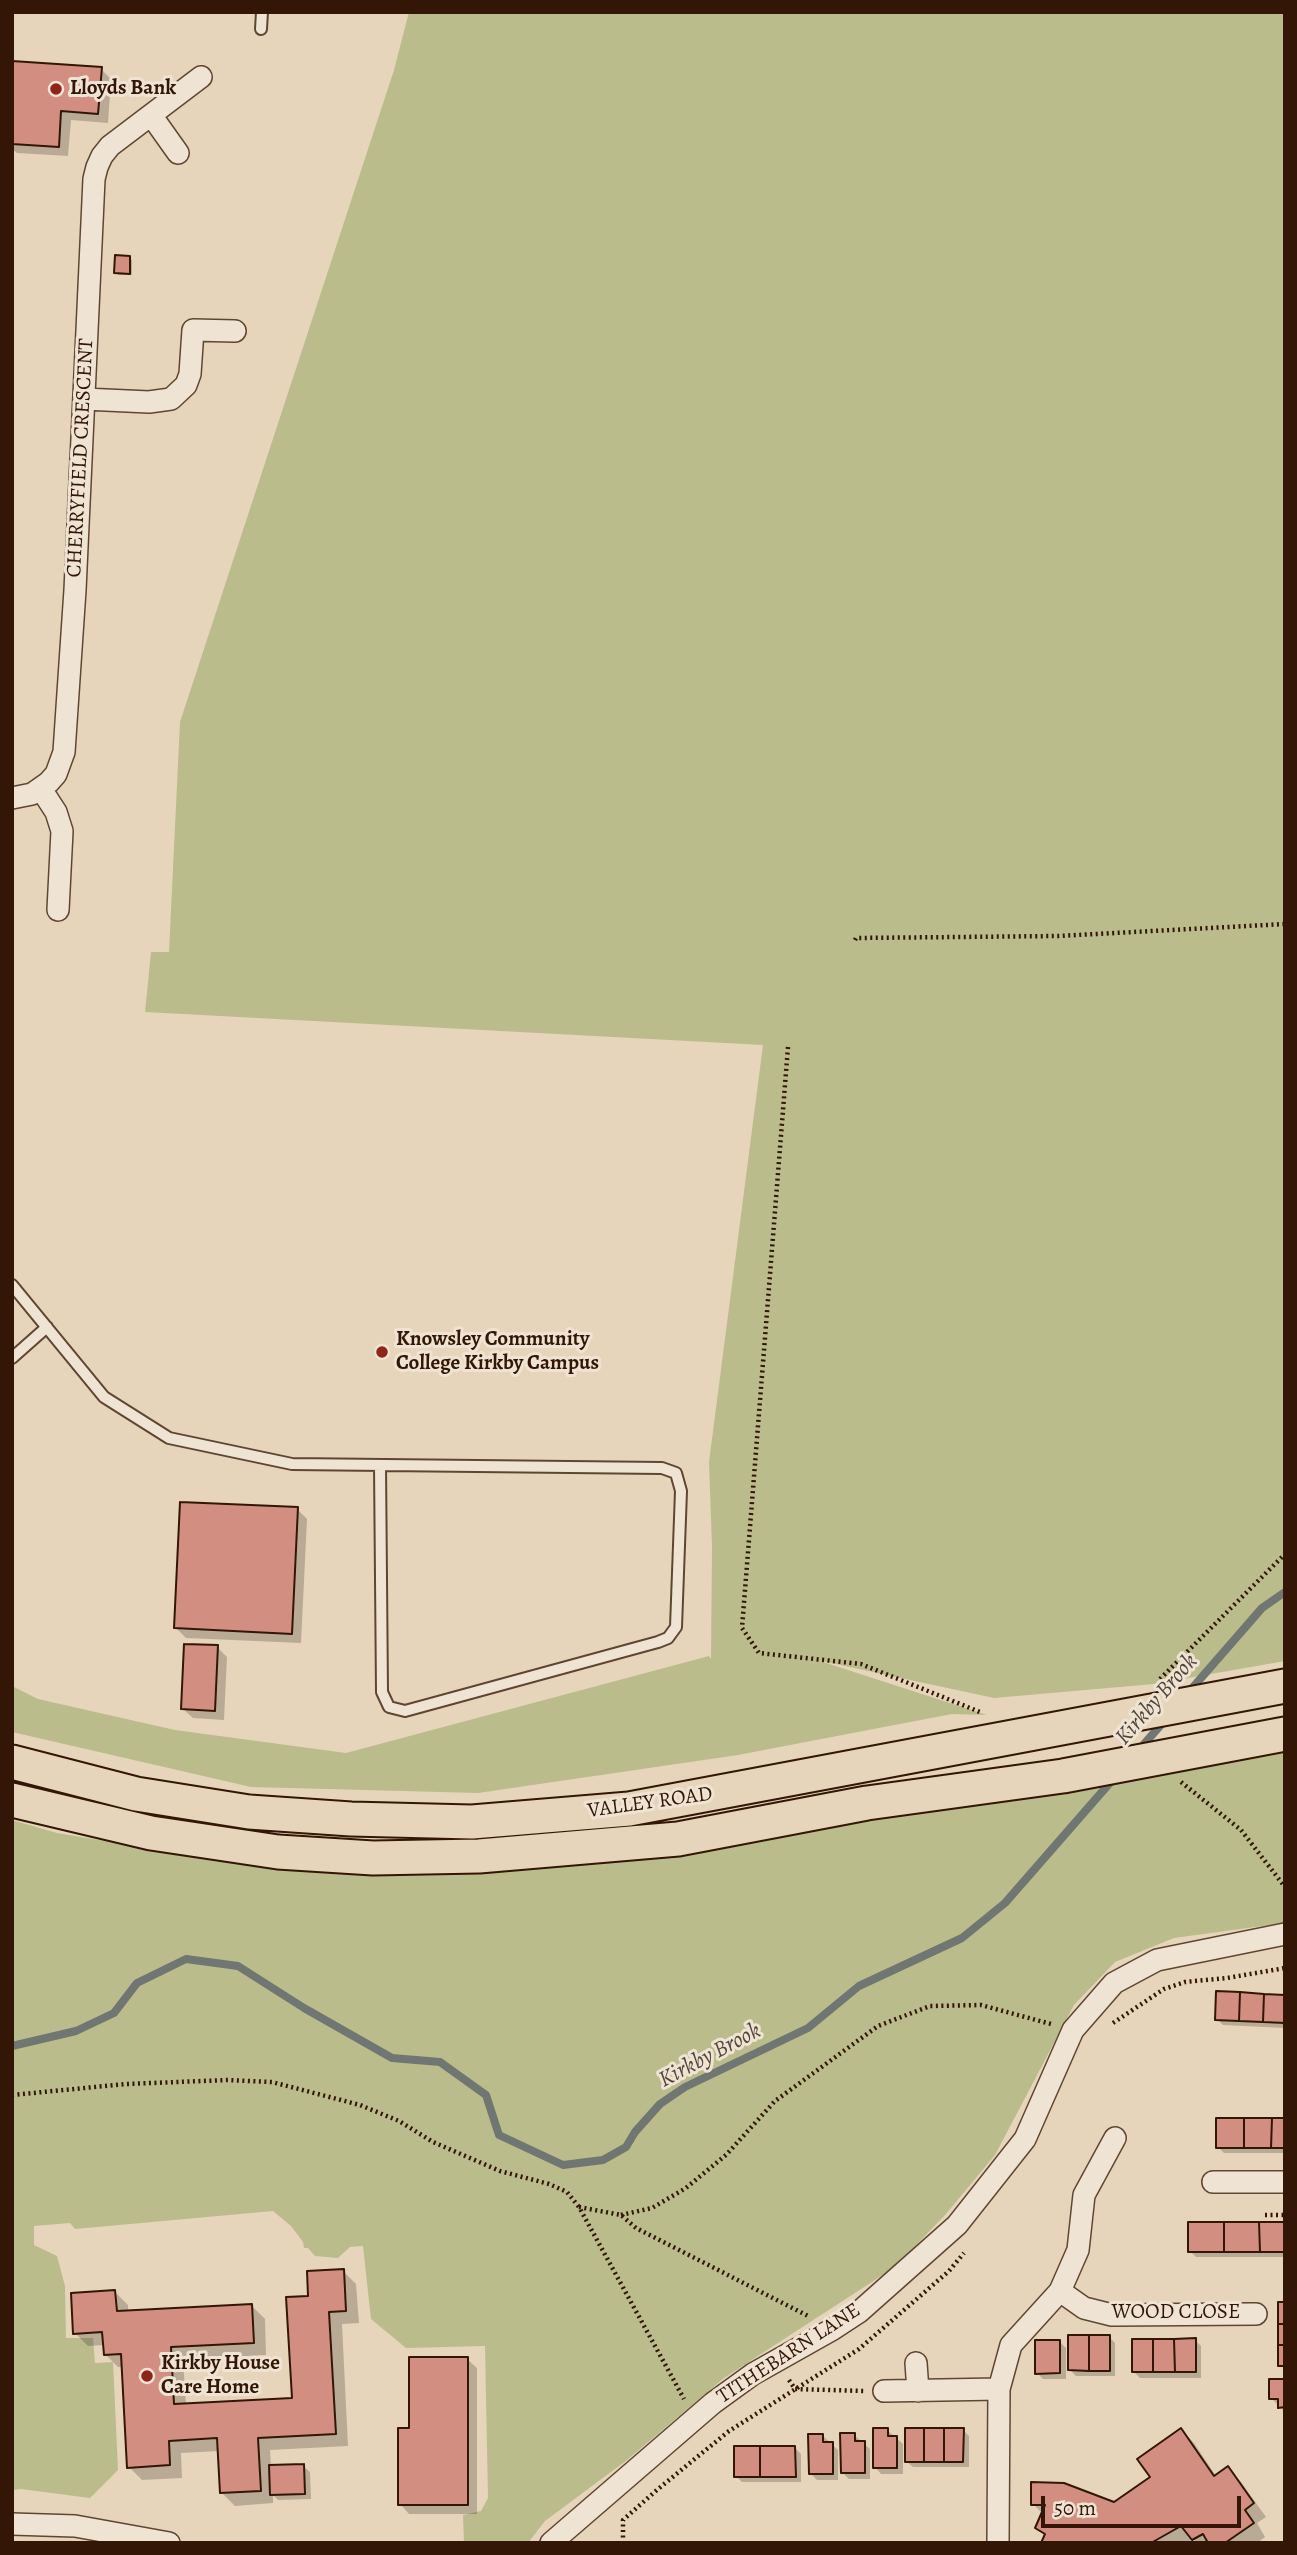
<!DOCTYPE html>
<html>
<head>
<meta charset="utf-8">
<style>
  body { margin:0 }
  #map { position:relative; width:1297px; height:2555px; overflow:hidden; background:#e6d5bb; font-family:Alegreya,serif }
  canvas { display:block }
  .frame { position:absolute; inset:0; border:14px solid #331605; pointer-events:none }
  .scale { position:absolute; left:1041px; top:2496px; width:200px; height:32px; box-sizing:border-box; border:4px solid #331605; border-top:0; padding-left:9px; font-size:21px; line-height:24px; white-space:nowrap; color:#331605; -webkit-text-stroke:5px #efe4d3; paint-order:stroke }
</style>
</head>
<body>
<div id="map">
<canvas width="1297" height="2555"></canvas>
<div class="frame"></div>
<div class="scale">50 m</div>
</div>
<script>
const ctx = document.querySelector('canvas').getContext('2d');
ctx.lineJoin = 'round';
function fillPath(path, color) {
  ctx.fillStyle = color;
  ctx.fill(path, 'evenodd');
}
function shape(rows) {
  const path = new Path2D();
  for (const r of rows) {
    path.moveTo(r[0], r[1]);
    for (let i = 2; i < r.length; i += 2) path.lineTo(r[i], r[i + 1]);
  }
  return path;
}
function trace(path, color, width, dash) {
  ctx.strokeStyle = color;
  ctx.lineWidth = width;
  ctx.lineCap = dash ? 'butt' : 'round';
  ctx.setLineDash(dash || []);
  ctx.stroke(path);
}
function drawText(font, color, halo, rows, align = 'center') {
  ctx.font = font + ' Alegreya,serif';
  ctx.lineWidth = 6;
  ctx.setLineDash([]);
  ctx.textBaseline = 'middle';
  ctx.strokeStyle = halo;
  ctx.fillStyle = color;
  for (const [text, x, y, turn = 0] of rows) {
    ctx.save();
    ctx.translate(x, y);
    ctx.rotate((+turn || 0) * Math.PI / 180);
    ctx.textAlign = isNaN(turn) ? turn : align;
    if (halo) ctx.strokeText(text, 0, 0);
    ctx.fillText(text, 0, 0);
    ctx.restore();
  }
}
fillPath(shape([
  [409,12,1285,12,1285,1661,1154,1684,994,1698,817,1660,987,1715,952,1714,738,1755,478,1793,251,1787,12,1732,12,1686,38,1699,175,1730,346,1753,709,1656,711,1659,712,1547,709,1462,763,1045,145,1012,151,952,169,952,180,722,394,70],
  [1285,1751,1285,1923,1174,1938,1115,1962,1074,2005,995,2155,946,2214,895,2267,724,2378,627,2460,545,2521,528,2543,464,2543,463,2515,481,2511,488,2498,485,2346,406,2348,371,2319,363,2246,350,2247,338,2258,315,2256,308,2248,304,2248,303,2242,291,2226,273,2211,75,2229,70,2223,34,2226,34,2245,57,2256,65,2286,66,2338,93,2338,95,2363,113,2362,118,2470,90,2498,21,2489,12,2490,12,1820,57,1833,196,1856,687,1849]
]), '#bbbc8c');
fillPath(shape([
  [12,63,101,69,111,79,108,123,71,120,68,156,17,153,12,149],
  [130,258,132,260,132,275,118,275,116,272],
  [297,1509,307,1519,301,1643,186,1638,176,1628],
  [217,1647,227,1657,224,1720,193,1718,183,1709],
  [1285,1996,1285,2028,1223,2025,1217,2019],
  [1285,2120,1285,2153,1224,2153,1218,2147],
  [1285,2224,1285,2257,1196,2257,1190,2251],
  [343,2271,356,2284,359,2323,342,2324,348,2446,270,2450,271,2467,303,2466,310,2472,311,2499,278,2500,273,2495,273,2503,235,2506,222,2493,219,2451,181,2453,182,2478,142,2480,129,2467,124,2367,118,2367,105,2354,105,2345,88,2346,75,2333,115,2292,128,2305,128,2312,252,2306,265,2319,266,2355,183,2359,186,2405,294,2399,310,2297],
  [1109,2337,1115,2343,1115,2376,1076,2376,1070,2370],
  [1195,2340,1201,2346,1201,2378,1140,2378,1134,2372],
  [1060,2342,1066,2348,1066,2379,1043,2379,1037,2373],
  [467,2359,477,2368,477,2514,409,2514,400,2504],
  [1285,2380,1285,2412,1271,2398],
  [887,2430,903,2444,903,2474,881,2474,875,2467],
  [963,2430,969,2436,969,2467,913,2467,906,2461],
  [1181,2430,1194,2443,1216,2476,1228,2469,1241,2482,1266,2517,1257,2523,1265,2537,1257,2543,1197,2543,1193,2539,1186,2543,1043,2543,1046,2537,1037,2527,1043,2514,1033,2504,1114,2504,1153,2477],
  [854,2435,870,2449,870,2479,849,2479,842,2472],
  [823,2436,838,2450,838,2480,817,2480,810,2473],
  [795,2448,801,2454,801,2482,742,2482,736,2476],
  [887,2541,911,2541,913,2543,887,2543]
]), '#0003');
trace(shape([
  [1188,1693,1262,1608,1285,1592],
  [1138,1751,1166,1719],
  [12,2046,76,2031,114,2013,137,1983,186,1959,238,1966,304,2008,392,2058,440,2062,486,2095,499,2135,563,2165,603,2160,626,2147,635,2132,660,2104,685,2087,808,2028,859,1986,962,1938,1005,1903,1115,1777]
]), '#707671', 8);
const building = shape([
  [12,61,102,67,98,114,61,111,59,147,12,144,12,61],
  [115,255,130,256,130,274,114,273,115,255],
  [180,1502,298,1507,292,1634,174,1628,180,1502],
  [184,1644,218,1645,215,1711,181,1709,184,1644],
  [1216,1991,1240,1992,1239,2021,1215,2020,1216,1991],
  [1240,1992,1264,1994,1263,2022,1239,2021,1240,1992],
  [1264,1994,1285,1995,1285,2023,1263,2022,1264,1994],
  [1216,2118,1244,2118,1244,2148,1216,2148,1216,2118],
  [1244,2118,1272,2118,1271,2148,1244,2148,1244,2118],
  [1272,2118,1285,2118,1285,2148,1271,2148,1272,2118],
  [1188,2222,1224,2222,1224,2252,1188,2252,1188,2222],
  [1224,2222,1259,2222,1260,2252,1224,2252,1224,2222],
  [1259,2222,1285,2222,1285,2252,1260,2252,1259,2222],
  [344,2269,346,2311,329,2312,336,2434,258,2438,261,2491,220,2493,217,2438,169,2441,170,2465,127,2468,121,2354,104,2355,102,2332,73,2334,71,2293,115,2290,117,2311,252,2304,254,2343,171,2347,174,2404,292,2398,286,2297,308,2296,307,2271,344,2269],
  [1278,2302,1285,2302,1285,2324,1278,2324,1278,2302],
  [1278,2324,1285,2324,1285,2345,1278,2345,1278,2324],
  [1068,2335,1089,2335,1089,2371,1068,2370,1068,2335],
  [1089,2335,1110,2335,1110,2371,1089,2371,1089,2335],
  [1196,2338,1196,2372,1175,2372,1174,2339,1196,2338],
  [1132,2339,1153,2339,1153,2372,1132,2372,1132,2339],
  [1153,2339,1174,2339,1175,2372,1153,2372,1153,2339],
  [1035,2340,1060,2340,1060,2373,1035,2374,1035,2340],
  [1278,2345,1285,2345,1285,2366,1278,2366,1278,2345],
  [409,2357,468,2357,468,2505,398,2505,398,2428,409,2428,409,2357],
  [1269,2379,1285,2379,1285,2407,1278,2408,1278,2399,1269,2399,1269,2379],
  [873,2428,888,2428,888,2436,897,2436,897,2468,873,2468,873,2428],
  [905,2428,924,2428,924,2462,905,2462,905,2428],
  [924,2428,944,2428,944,2462,924,2462,924,2428],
  [944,2428,964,2428,963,2462,944,2462,944,2428],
  [1181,2428,1214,2476,1228,2466,1254,2503,1245,2510,1254,2523,1225,2543,1208,2543,1203,2534,1192,2540,1181,2526,1151,2543,1041,2543,1045,2534,1035,2528,1045,2505,1031,2505,1031,2482,1064,2483,1114,2502,1150,2477,1137,2459,1181,2428],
  [840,2433,855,2433,855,2441,865,2441,865,2473,841,2473,840,2433],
  [808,2434,823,2434,823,2442,833,2442,833,2474,809,2474,808,2434],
  [734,2446,760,2446,760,2477,734,2477,734,2446],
  [760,2446,795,2446,796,2477,760,2477,760,2446],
  [304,2464,305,2494,270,2495,269,2465,304,2464]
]);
fillPath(building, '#d28f81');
trace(building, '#331605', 2);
const lane = shape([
  [261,29,262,12],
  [12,1285,104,1397,169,1438,292,1464,662,1468,676,1473,681,1491,676,1627,668,1638,658,1642,405,1711,389,1707,382,1692,380,1465],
  [12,1358,47,1327]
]);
const street = shape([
  [151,115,178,153],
  [84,399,149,402,171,399,186,385,190,374,193,330,235,331],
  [41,789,56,812,62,831,58,910],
  [12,798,32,794,49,782,56,774,64,752,75,590,94,179,97,167,102,156,110,146,201,77],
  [1213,2182,1285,2182],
  [1060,2291,1084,2308,1112,2315,1256,2314],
  [916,2363,918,2391],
  [884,2391,999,2389],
  [12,2524,75,2526,169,2543],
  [551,2543,713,2403,753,2374,833,2329,859,2312,957,2225,1025,2139,1073,2030,1114,1983,1157,1960,1285,1934],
  [998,2543,999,2389,1011,2345,1060,2291,1078,2250,1084,2195,1115,2138]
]);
const primary = shape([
  [12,1762,136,1794,249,1812,351,1819,472,1822,629,1809,1285,1686],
  [12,1800,151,1833,278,1852,373,1858,479,1856,678,1839,867,1803,1063,1776,1285,1734]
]);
trace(lane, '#604632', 14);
trace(street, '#604632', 24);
trace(primary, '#331605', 37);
trace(shape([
  [855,940,856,938,1058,936,1285,924],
  [788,1047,742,1628,759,1653,861,1664,980,1712],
  [1160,1679,1285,1554],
  [1181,1782,1241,1830,1285,1887],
  [1113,2023,1164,1989,1185,1982,1227,1978,1285,1968],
  [12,2095,126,2084,228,2080,272,2082,360,2105,399,2121,433,2142,500,2171,549,2184,567,2192,579,2207,684,2399],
  [579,2207,621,2215,636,2228,810,2317],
  [621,2215,652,2208,686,2188,726,2155,775,2101,878,2026,930,2006,981,2005,1051,2024],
  [1265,2215,1285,2215],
  [789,2380,795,2389,864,2391],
  [623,2543,623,2520,658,2489,729,2431,859,2349,949,2271,964,2253]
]), '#331605', 4.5, [2, 3.5]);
trace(lane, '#efe4d3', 10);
trace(street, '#efe4d3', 21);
trace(primary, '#e6d5bb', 33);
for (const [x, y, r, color] of [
  [56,89,7,"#8f2418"],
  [382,1352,7,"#8f2418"],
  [147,2376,7,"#8f2418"]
]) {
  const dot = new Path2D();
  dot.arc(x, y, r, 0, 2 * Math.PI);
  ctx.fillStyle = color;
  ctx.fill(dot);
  trace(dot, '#efe4d3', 2.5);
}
drawText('bold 21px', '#331605', '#efe4d3', [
  ["Lloyds Bank",70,89],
  ["Knowsley Community",396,1340],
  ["College Kirkby Campus",396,1364],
  ["Kirkby House",161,2364],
  ["Care Home",161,2388]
], 'left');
drawText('21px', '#331605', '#efe4d3', [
  ["CHERRYFIELD CRESCENT",81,458,-87],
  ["VALLEY ROAD",650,1803,-8],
  ["WOOD CLOSE",1176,2313],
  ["TITHEBARN LANE",789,2354,-33]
]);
drawText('italic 23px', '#52463b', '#efe4d3', [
  ["Kirkby Brook",1157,1700,-49],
  ["Kirkby Brook",710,2056,-28]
]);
</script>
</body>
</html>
